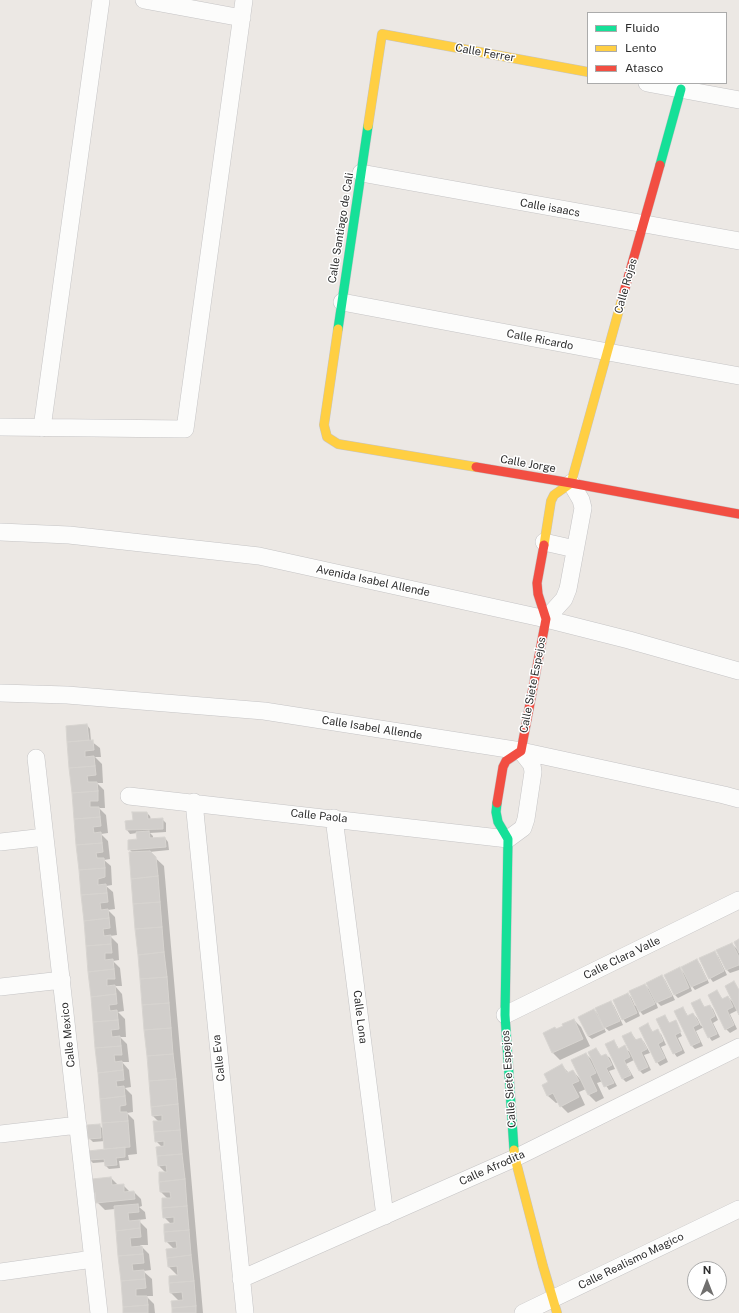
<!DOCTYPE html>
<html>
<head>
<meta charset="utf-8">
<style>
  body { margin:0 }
  #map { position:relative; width:739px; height:1313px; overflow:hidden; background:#ece8e4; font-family:"Public Sans",sans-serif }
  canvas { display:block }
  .legend { position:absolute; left:587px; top:12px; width:140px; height:72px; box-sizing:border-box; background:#fff; border:1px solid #ababab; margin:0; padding:5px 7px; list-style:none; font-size:12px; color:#2e2e2e }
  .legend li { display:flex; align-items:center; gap:8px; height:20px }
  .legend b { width:20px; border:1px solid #ababab }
  .north { position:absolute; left:687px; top:1261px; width:40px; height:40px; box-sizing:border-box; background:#fff; border:1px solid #ababab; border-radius:50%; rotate:0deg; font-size:11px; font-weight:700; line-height:16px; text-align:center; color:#2e2e2e }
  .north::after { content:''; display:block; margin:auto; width:14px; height:18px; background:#706f6e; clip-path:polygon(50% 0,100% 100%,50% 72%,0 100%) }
</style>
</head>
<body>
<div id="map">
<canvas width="739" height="1313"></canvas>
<ul class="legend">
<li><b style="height:5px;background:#16e098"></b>Fluido</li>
<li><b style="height:5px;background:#ffcf43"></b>Lento</li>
<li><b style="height:5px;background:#f24e42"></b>Atasco</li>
</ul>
<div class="north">N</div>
</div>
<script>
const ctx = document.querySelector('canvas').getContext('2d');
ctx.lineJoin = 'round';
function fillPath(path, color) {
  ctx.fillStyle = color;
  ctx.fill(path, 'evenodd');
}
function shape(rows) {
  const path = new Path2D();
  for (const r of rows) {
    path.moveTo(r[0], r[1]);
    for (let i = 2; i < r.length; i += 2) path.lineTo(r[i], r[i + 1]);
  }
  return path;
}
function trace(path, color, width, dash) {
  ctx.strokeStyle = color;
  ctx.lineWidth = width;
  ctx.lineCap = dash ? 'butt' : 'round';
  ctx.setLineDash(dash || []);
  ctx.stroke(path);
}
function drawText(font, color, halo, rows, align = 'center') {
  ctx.font = font + ' "Public Sans",sans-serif';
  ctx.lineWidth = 3;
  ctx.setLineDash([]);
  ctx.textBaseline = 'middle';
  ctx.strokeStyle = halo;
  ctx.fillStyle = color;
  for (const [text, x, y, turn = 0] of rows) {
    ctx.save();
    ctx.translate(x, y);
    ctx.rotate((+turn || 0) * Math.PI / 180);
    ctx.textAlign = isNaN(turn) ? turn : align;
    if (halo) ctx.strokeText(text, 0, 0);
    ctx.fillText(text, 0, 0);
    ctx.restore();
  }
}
fillPath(shape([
  [87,725,90,729,91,741,100,748,101,757,95,757,102,764,103,783,97,783,104,790,105,808,99,808,106,815,108,833,101,834,108,841,110,859,104,860,111,866,112,885,106,886,113,892,115,909,108,910,115,917,117,935,110,936,118,944,119,960,113,961,120,968,122,986,115,986,122,994,124,1011,118,1012,125,1019,126,1037,120,1037,127,1044,129,1062,122,1062,129,1070,131,1087,125,1088,132,1095,133,1112,127,1113,134,1120,137,1154,128,1155,129,1160,119,1161,120,1168,109,1169,106,1166,105,1162,93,1163,90,1160,105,1150,105,1141,93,1142,89,1138,99,1125,103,1129,67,727],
  [147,813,150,816,151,820,162,819,166,823,166,832,150,833,153,836,153,839,165,838,168,842,169,850,149,852,164,866,203,1313,173,1313,179,1301,171,1293,178,1276,169,1267,167,1250,175,1250,166,1241,171,1224,164,1217,168,1199,161,1192,160,1173,166,1173,159,1166,162,1147,156,1141,159,1122,153,1116,130,853,133,853,129,849,138,840,137,833,130,834,127,830,134,821],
  [732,944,739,951,739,970,730,973,727,970,718,951],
  [714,953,718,956,727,975,713,982,710,978],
  [697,961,700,964,709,983,695,990,689,983,692,991,678,998,675,995,679,968,686,975],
  [662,977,665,980,675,1000,661,1006,655,1000,658,1008,643,1015,637,1008,640,1016,626,1023,623,1019,628,994,631,997,635,1006,637,1005,645,985,651,991],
  [734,983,739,990,739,1012,738,1010,730,1014,737,1029,730,1033,726,1029,717,991,723,1000,728,997,734,1003],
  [700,1000,705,1008,710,1006,713,1009,718,1020,713,1023,720,1037,712,1041,709,1037,704,1027,696,1031,703,1046,695,1049,692,1046,675,1012,683,1008,688,1016,693,1014,697,1018,701,1026,703,1025],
  [611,1002,614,1006,623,1025,609,1031,603,1026,606,1032,592,1039,588,1036,594,1010,600,1016],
  [665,1016,670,1024,675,1021,678,1024,676,1024,682,1036,678,1038,685,1053,677,1057,674,1053],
  [574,1020,581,1027,590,1046,560,1060,553,1053,556,1030,564,1026],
  [648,1025,653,1032,657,1031,661,1034,666,1045,661,1047,668,1062,660,1066,657,1062],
  [631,1033,637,1041,641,1039,644,1042,650,1053,644,1055,651,1070,643,1074,640,1071,634,1060,626,1064,634,1078,626,1082,623,1079,606,1045,614,1041,619,1049,624,1047,631,1053],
  [596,1049,602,1057,606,1055,610,1058,615,1069,609,1071,617,1086,609,1090,603,1081,597,1083,604,1098,596,1102,589,1095,586,1089,579,1092,585,1105,568,1113,561,1106,559,1102,556,1103,548,1096,543,1085,549,1082,562,1066,569,1073,573,1071,580,1079,586,1054,593,1061],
  [111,1178,119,1186,123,1185,130,1192,134,1192,141,1199,142,1206,139,1207,145,1212,146,1219,138,1220,147,1229,148,1245,140,1245,149,1254,151,1270,143,1271,152,1279,153,1296,146,1296,154,1304,155,1313,125,1313,115,1209,105,1210,97,1202,97,1195,94,1192]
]), '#0003');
const building = shape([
  [87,724,89,740,67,742,66,726,87,724],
  [93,740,94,750,85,751,85,757,94,756,95,766,69,768,67,742,93,740],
  [95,766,96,775,87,776,88,782,97,782,98,791,72,793,69,768,95,766],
  [98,791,98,801,90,801,90,807,99,807,100,817,74,819,72,793,98,791],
  [132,812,147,812,148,819,163,818,163,829,126,830,125,821,133,820,132,812],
  [100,817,101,826,93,827,94,833,101,832,102,843,76,845,74,819,100,817],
  [149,831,150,838,165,837,166,847,128,850,128,840,137,839,136,832,149,831],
  [102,843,103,852,96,853,97,858,104,858,105,868,79,870,76,845,102,843],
  [150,851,156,857,158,876,131,879,129,852,150,851],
  [105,868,105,877,98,879,98,885,106,884,107,893,81,895,79,870,105,868],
  [158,876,160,902,133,904,131,879,158,876],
  [107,893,108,902,100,903,101,910,108,909,109,918,84,921,81,895,107,893],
  [160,902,162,927,135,929,133,904,160,902],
  [109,918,110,928,103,929,104,936,111,935,111,944,86,946,84,921,109,918],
  [162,927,164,952,138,955,135,929,162,927],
  [739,939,739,953,734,942,739,939],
  [732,943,739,957,739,965,726,970,716,950,732,943],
  [111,944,112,953,105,953,105,960,113,959,114,969,88,972,86,946,111,944],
  [715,951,724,971,709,979,699,958,715,951],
  [164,952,167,977,140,979,138,955,164,952],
  [697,959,707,980,691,987,681,967,697,959],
  [680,967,689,988,674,995,664,975,680,967],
  [114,969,115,979,107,979,107,986,115,985,116,994,91,997,88,972,114,969],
  [662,975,672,996,656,1003,646,983,662,975],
  [167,977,169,1003,142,1005,140,979,167,977],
  [734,981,739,990,739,1015,725,986,734,981],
  [645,984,655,1004,639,1012,629,991,645,984],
  [717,990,722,999,728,996,733,1007,727,1010,734,1025,725,1030,708,995,717,990],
  [628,993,637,1013,622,1020,613,1000,628,993],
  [116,994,117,1004,109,1005,110,1011,117,1010,118,1020,93,1022,91,997,116,994],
  [700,999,704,1007,710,1005,715,1016,710,1019,717,1034,708,1038,691,1003,700,999],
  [611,1001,620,1021,604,1028,595,1008,611,1001],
  [169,1003,171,1028,144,1030,142,1005,169,1003],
  [683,1007,687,1016,693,1013,699,1024,693,1027,700,1042,691,1046,674,1011,683,1007],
  [594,1009,604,1029,588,1036,578,1017,594,1009],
  [665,1015,669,1023,676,1020,681,1032,675,1035,682,1050,673,1054,656,1019,665,1015],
  [574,1019,583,1039,552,1053,543,1033,555,1027,556,1029,563,1026,562,1024,574,1019],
  [118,1020,119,1029,111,1030,112,1037,120,1036,121,1046,95,1048,93,1022,118,1020],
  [648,1023,652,1032,658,1029,663,1041,658,1044,665,1058,656,1063,639,1028,648,1023],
  [171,1028,173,1054,147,1056,144,1030,171,1028],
  [631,1032,635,1040,641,1038,647,1049,641,1052,648,1067,639,1071,622,1036,631,1032],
  [614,1040,618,1049,625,1045,630,1057,624,1060,631,1075,622,1079,605,1044,614,1040],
  [121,1046,122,1055,114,1055,115,1062,122,1061,123,1070,98,1073,95,1048,121,1046],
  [596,1048,601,1056,606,1054,612,1065,606,1068,614,1083,604,1087,588,1052,596,1048],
  [586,1053,596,1073,590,1076,597,1091,588,1095,571,1060,586,1053],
  [173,1054,176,1079,149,1081,147,1056,173,1054],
  [562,1064,567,1073,573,1070,579,1081,572,1084,579,1097,560,1107,553,1093,547,1096,542,1085,548,1082,544,1074,562,1064],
  [123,1070,124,1080,116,1081,117,1087,124,1086,125,1096,100,1099,98,1073,123,1070],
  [176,1079,178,1104,151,1107,149,1081,176,1079],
  [125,1096,126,1105,120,1106,120,1112,127,1112,128,1121,102,1123,100,1099,125,1096],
  [178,1104,180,1130,154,1132,153,1121,162,1121,162,1115,152,1116,151,1107,178,1104],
  [128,1121,130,1147,104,1149,102,1123,128,1121],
  [100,1124,101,1138,88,1139,87,1125,100,1124],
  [180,1130,182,1154,157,1156,156,1147,164,1146,164,1141,155,1142,154,1132,180,1130],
  [125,1147,125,1157,116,1158,117,1165,105,1166,104,1159,89,1160,88,1151,125,1147],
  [182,1154,185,1179,159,1182,159,1172,167,1172,166,1165,158,1166,157,1156,182,1154],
  [111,1177,112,1185,124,1184,124,1192,134,1191,135,1199,96,1203,95,1192,93,1193,92,1179,111,1177],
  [185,1179,187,1206,162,1208,162,1198,171,1198,170,1192,160,1192,159,1182,185,1179],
  [138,1204,139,1212,128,1213,129,1221,140,1220,140,1228,116,1231,114,1206,138,1204],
  [187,1206,189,1230,164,1232,164,1224,174,1223,174,1217,163,1218,162,1208,187,1206],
  [140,1228,141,1237,130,1238,131,1247,142,1246,143,1254,118,1256,116,1231,140,1228],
  [189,1230,191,1255,167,1258,166,1249,177,1248,176,1241,165,1242,164,1232,189,1230],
  [143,1254,144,1263,132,1264,133,1271,144,1270,145,1279,121,1281,118,1256,143,1254],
  [191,1255,194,1281,169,1283,169,1276,178,1275,177,1266,168,1267,167,1258,191,1255],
  [145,1279,146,1288,136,1289,136,1296,147,1296,148,1305,123,1307,121,1281,145,1279],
  [194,1281,196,1306,172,1308,171,1301,183,1300,182,1292,170,1293,169,1283,194,1281],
  [148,1305,148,1313,123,1313,123,1307,148,1305],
  [196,1306,196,1313,172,1313,172,1308,196,1306]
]);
fillPath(building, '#d1cecb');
trace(building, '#d7d4d0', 1);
const street = shape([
  [144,0,242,18],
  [647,83,739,100],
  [361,173,739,241],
  [342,302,608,352,739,376],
  [0,427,185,429,244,0],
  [42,428,101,0],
  [0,532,69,535,259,556,546,619,629,640,739,671],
  [544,542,575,549],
  [546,619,564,599,568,589,583,508,581,500,571,483],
  [0,693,67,695,264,711,521,751,724,795,739,799],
  [36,758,99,1313],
  [129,796,508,839,523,828,526,819,533,772,532,765,521,751],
  [194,802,245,1313],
  [334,818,385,1216],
  [0,842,45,837],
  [0,987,62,980],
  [505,1015,739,900],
  [0,1134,78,1125],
  [0,1272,93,1259],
  [241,1279,515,1158,739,1047],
  [523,1313,739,1209]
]);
const fast = shape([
  [660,165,681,89],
  [338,329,368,126],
  [497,803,496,812,498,822,508,839,505,1015,514,1150]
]);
const slow = shape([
  [368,126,382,34,588,72],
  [338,329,324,425,327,437,338,444,476,467],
  [544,545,551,501,554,495,571,483,622,299],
  [514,1150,515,1158,543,1266,557,1313]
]);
const jam = shape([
  [622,299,660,165],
  [476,467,571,483,739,514],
  [497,803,503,767,506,761,521,751,546,619,538,594,537,583,544,545]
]);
trace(street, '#c5c4c5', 18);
trace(fast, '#c5c4c5', 10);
trace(slow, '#c5c4c5', 10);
trace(jam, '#c5c4c5', 10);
trace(street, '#fcfcfb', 17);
trace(fast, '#16e098', 9);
trace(slow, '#ffcf43', 9);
trace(jam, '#f24e42', 9);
drawText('11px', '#2e2e2e', '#fff', [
  ["Calle Ferrer",485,53,10],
  ["Calle isaacs",550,208,10],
  ["Calle Santiago de Cali",341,228,-81],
  ["Calle Rojas",626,286,-74],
  ["Calle Ricardo",540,340,11],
  ["Calle Jorge",528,464,10],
  ["Avenida Isabel Allende",373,581,12],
  ["Calle Siete Espejos",533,685,-79],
  ["Calle Isabel Allende",372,728,9],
  ["Calle Paola",319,816,6],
  ["Calle Clara Valle",622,958,-26],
  ["Calle Lona",360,1017,83],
  ["Calle Mexico",68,1035,-96],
  ["Calle Eva",219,1058,-96],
  ["Calle Siete Espejos",509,1079,-94],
  ["Calle Afrodita",492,1168,-24],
  ["Calle Realismo Magico",631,1261,-26]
]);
</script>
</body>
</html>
